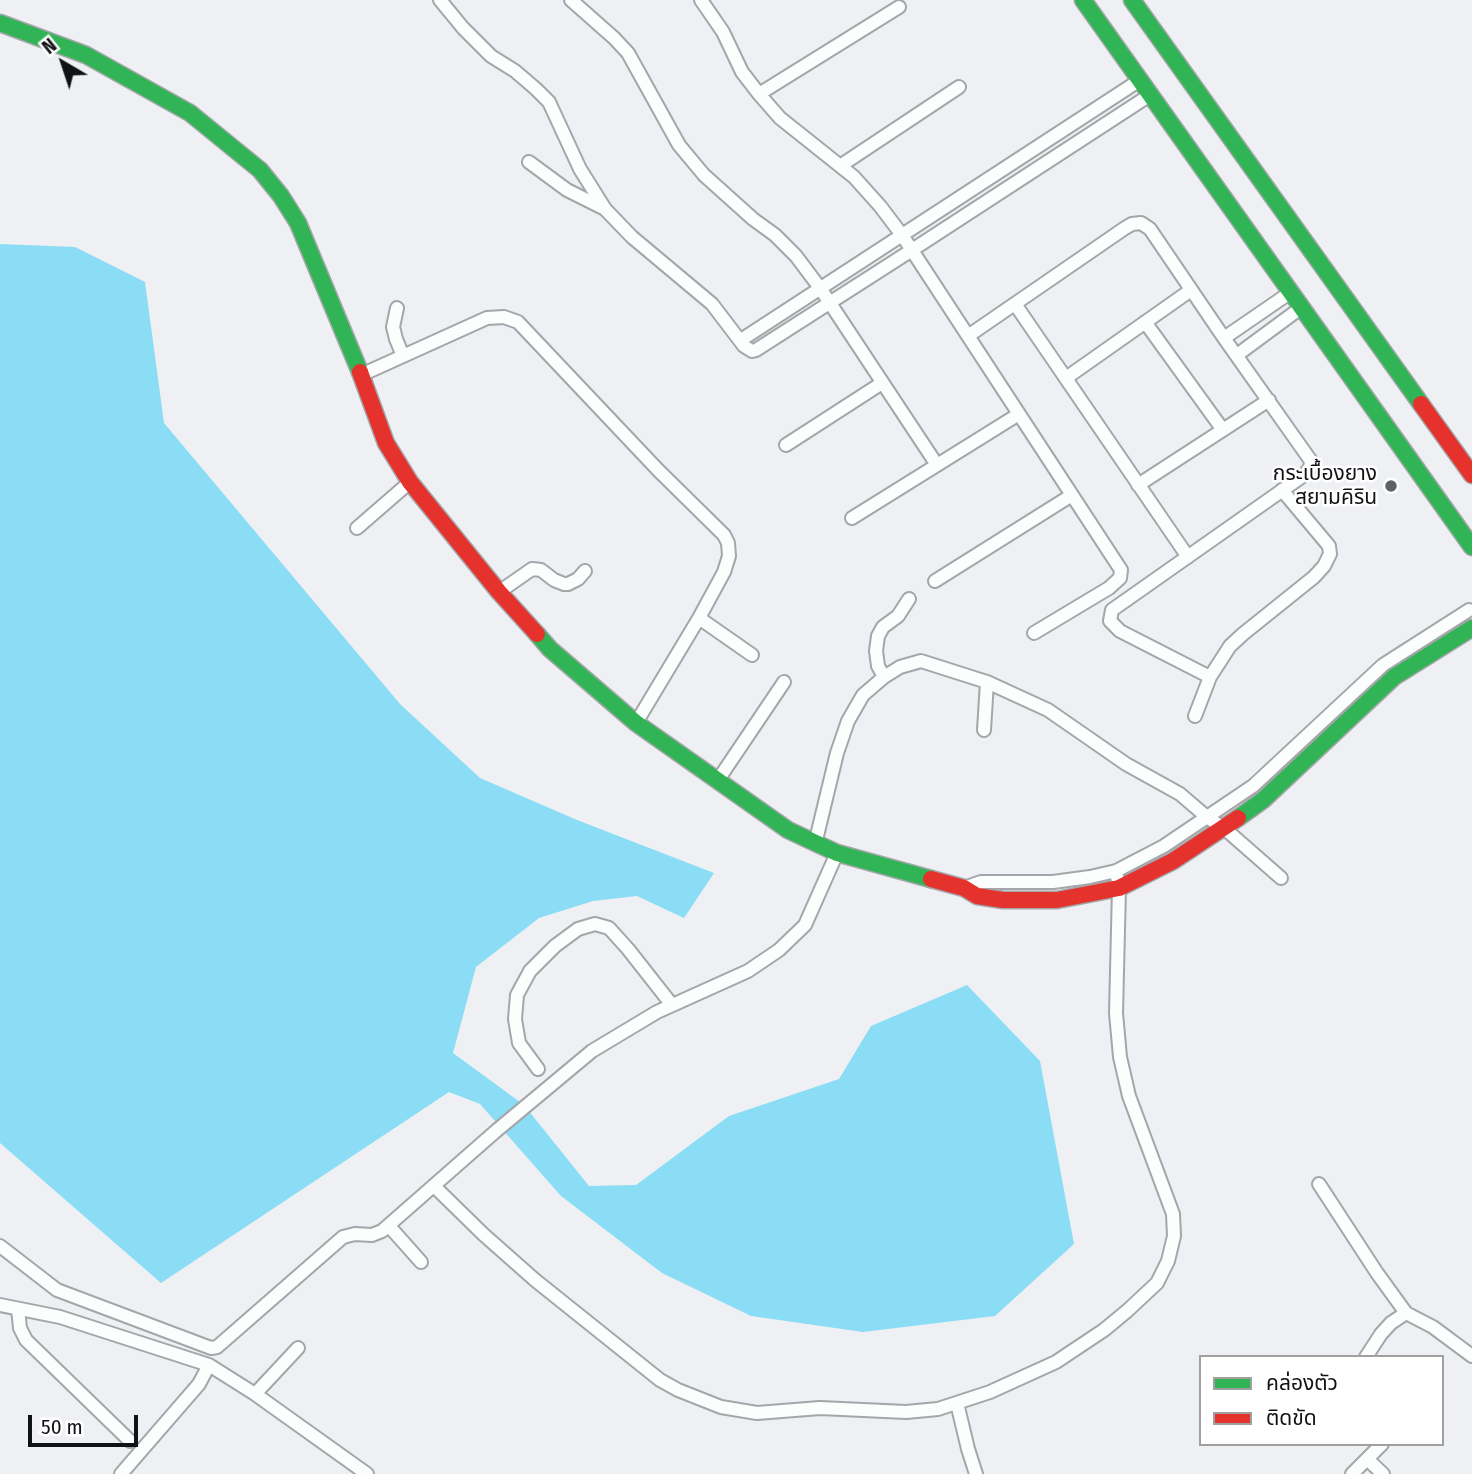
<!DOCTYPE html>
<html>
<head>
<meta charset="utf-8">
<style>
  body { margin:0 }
  #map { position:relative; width:1472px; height:1474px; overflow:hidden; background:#eef0f4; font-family:"Fira Sans Condensed","Noto Sans Thai",sans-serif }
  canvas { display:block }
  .legend { position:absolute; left:1199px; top:1355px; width:245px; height:91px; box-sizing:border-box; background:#fff; border:2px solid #a0a0a1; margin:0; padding:9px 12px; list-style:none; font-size:21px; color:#111215 }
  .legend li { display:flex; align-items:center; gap:14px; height:35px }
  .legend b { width:35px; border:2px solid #a0a0a1 }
  .north { position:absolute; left:28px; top:28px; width:70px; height:70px; -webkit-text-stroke:5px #fff; paint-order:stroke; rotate:321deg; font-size:19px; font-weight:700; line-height:28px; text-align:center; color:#111215 }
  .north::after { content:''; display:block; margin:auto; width:24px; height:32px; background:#111215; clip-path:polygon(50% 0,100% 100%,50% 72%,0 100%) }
  .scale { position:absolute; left:28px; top:1415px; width:110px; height:32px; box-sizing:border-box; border:4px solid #111215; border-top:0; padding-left:9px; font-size:21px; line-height:24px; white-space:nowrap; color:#111215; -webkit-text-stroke:5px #fff; paint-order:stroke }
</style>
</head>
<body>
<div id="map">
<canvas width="1472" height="1474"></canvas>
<ul class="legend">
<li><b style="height:9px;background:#30b455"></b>คล่องตัว</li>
<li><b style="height:9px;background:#e5322d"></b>ติดขัด</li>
</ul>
<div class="north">N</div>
<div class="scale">50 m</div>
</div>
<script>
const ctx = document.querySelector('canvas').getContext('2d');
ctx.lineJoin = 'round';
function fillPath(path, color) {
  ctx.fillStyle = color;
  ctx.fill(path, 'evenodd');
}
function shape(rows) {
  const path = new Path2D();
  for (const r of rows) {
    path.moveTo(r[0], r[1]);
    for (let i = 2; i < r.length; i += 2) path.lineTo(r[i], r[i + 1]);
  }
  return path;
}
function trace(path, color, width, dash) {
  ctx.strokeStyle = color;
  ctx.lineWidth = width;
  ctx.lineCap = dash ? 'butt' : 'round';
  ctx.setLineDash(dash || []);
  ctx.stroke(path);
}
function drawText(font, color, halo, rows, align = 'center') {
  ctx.font = font + ' "Fira Sans Condensed","Noto Sans Thai",sans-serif';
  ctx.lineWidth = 5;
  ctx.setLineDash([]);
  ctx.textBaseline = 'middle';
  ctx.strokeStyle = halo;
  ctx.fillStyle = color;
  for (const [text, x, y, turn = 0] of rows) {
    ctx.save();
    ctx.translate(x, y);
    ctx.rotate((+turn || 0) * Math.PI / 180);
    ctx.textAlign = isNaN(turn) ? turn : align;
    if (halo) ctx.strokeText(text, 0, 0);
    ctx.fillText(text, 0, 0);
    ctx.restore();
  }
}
fillPath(shape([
  [0,244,75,247,145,282,164,423,400,704,480,778,577,820,714,873,684,918,637,896,593,901,539,918,476,967,453,1053,524,1105,589,1186,636,1185,729,1116,839,1079,871,1026,967,985,1040,1061,1074,1244,995,1316,863,1332,751,1316,662,1273,561,1196,480,1104,449,1092,161,1283,0,1143]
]), '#8bddf5');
const street = shape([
  [440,0,463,28,491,56,515,71,536,89,549,102,580,169,605,209,632,237,712,304,744,346,752,351,756,350,912,250,1150,95],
  [571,0,614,38,628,53,679,145,704,175,753,219,775,235,796,256,820,288,937,465],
  [701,0,723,32,742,72,759,94,780,118,854,177,880,206,902,235,1121,570,1120,578,1109,588,1034,633],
  [759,94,899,7],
  [529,162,567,190,605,209],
  [840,166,959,87],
  [1015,304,1188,557],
  [397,308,393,327,396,339,403,356],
  [1145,322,1223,430],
  [968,336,1125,228,1132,224,1141,223,1150,229,1224,338,1311,461,1310,468,1304,475,1112,610,1110,621,1120,631,1210,677],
  [1224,338,1291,292],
  [741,340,1140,80],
  [1237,355,1302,307],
  [361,375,487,318,504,317,518,322,658,470,724,535,728,543,729,556,724,572,699,618,636,723],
  [1066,378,1191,290],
  [786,445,882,383],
  [1138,485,1269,400],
  [852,518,1019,414],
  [357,528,410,482],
  [935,581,1072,495],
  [499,592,532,569,541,570,554,580,564,584,568,584,578,579,585,571],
  [699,618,752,655],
  [884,677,878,666,876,651,878,636,883,627,898,616,909,599],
  [1195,716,1210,677,1230,646,1243,634,1314,577,1324,566,1330,554,1329,546,1282,490],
  [984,730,987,682],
  [718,780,784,682],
  [815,844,837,753,848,721,863,695,884,677,900,667,921,661,987,682,1048,710,1126,764,1180,794,1208,818,1224,828,1281,878],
  [964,888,981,882,1053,882,1090,877,1116,871,1164,846,1253,786,1383,665,1469,610],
  [538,1069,519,1043,515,1019,517,995,530,971,555,946,578,929,595,924,609,928,628,949,672,1005],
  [1319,1184,1377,1273,1406,1313,1433,1327,1472,1356],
  [435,1187,483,1234,535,1280,660,1380,678,1390,721,1407,757,1413,820,1408,906,1412,938,1409,990,1392,1056,1362,1104,1330,1127,1311,1157,1283,1168,1261,1174,1236,1173,1214,1129,1096,1120,1057,1116,1013,1119,888,1116,871],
  [389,1226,421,1262],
  [0,1246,57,1290,211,1348,217,1347,343,1237,355,1234,372,1235,382,1231,496,1131,592,1051,657,1012,748,971,779,950,805,925,837,853],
  [0,1305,60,1317,209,1365,255,1394,367,1474],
  [18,1309,20,1328,26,1340,130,1441],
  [1366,1357,1381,1334,1391,1323,1406,1313],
  [255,1394,298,1348],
  [957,1403,968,1449,976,1474],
  [1367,1459,1383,1474],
  [121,1474,199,1384,209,1365],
  [1352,1474,1382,1444]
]);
const fast = shape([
  [1083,0,1472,547],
  [1132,0,1421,404],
  [0,23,86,55,190,113,260,170,281,196,298,223,360,372],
  [537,634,550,649,636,723,788,830,837,853,931,879],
  [1238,818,1263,800,1394,677,1472,628]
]);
const jam = shape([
  [360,372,386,443,410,482,499,592,537,634],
  [1421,404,1472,475],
  [931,879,964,888,977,896,1003,900,1057,900,1119,888,1173,861,1238,818]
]);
trace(street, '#a4a6a9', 16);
trace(fast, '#a4a6a9', 19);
trace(jam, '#a4a6a9', 19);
trace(street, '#fcfdfd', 12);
trace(fast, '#30b455', 16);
trace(jam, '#e5322d', 16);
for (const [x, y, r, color] of [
  [1391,486,7,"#5e6063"]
]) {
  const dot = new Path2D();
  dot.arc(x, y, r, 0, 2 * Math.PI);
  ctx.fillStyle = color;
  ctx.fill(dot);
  trace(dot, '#fff', 2.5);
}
drawText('21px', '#111215', '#fff', [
  ["กระเบื้องยาง",1377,474],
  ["สยามคิริน",1377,498]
], 'right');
</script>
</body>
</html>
